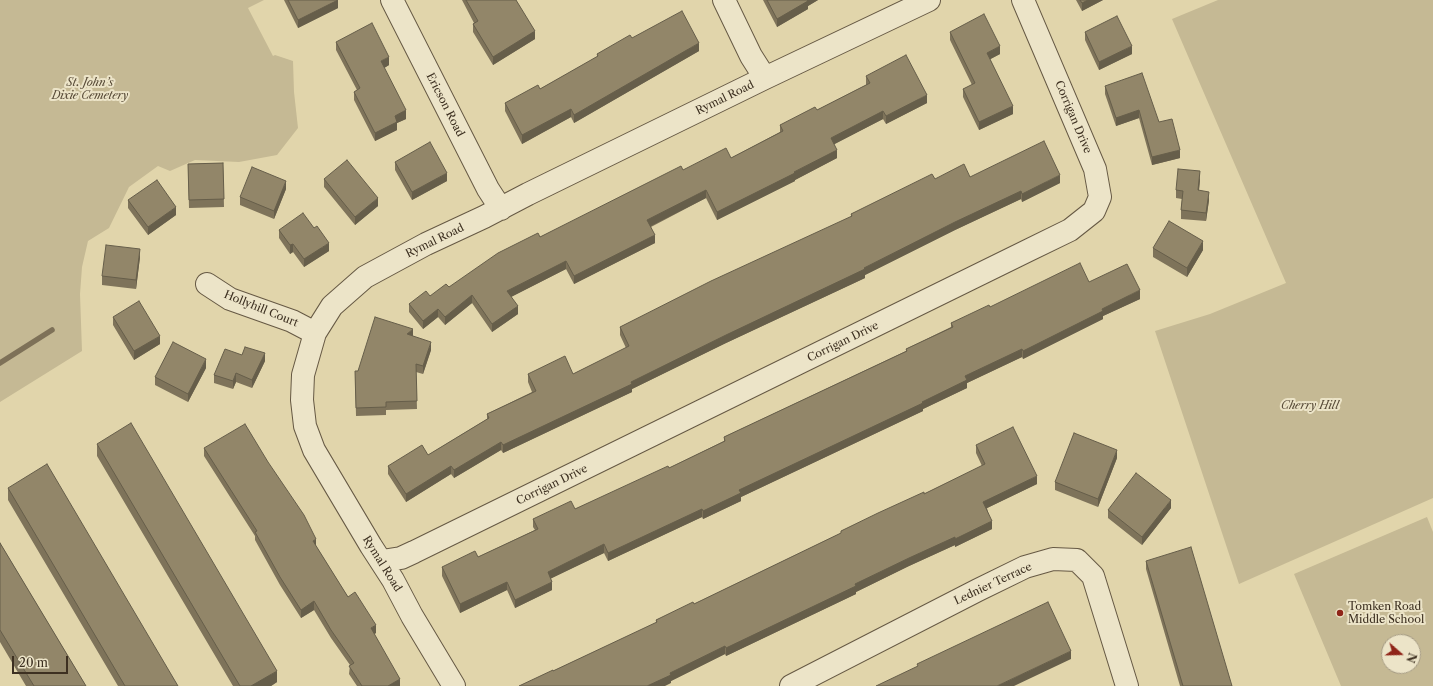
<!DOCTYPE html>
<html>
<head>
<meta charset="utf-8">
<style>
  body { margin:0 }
  #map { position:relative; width:1433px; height:686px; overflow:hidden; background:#e1d5ab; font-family:"Libre Caslon Text",serif }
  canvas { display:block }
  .north { position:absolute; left:1381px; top:634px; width:40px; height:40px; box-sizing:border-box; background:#ece4c8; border:1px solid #a69c85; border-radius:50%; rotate:110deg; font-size:11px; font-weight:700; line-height:16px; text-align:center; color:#3d3021 }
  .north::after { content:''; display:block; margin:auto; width:14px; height:18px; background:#8f2418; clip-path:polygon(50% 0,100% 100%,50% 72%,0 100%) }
  .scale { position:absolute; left:12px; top:656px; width:56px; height:18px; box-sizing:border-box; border:2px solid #3d3021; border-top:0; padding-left:5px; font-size:12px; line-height:14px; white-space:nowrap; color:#3d3021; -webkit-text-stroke:3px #ece4c8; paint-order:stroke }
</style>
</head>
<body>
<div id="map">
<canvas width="1433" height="686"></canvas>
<div class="north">N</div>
<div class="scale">20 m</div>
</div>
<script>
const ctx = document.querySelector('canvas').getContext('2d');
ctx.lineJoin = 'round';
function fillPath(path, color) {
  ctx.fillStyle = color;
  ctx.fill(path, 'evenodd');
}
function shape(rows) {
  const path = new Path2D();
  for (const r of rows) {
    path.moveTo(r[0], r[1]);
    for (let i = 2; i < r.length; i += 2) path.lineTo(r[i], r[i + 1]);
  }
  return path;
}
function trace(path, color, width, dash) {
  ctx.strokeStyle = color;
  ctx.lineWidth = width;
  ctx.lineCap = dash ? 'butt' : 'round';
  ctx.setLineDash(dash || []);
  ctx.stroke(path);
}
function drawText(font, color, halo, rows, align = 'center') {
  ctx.font = font + ' "Libre Caslon Text",serif';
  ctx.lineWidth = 4;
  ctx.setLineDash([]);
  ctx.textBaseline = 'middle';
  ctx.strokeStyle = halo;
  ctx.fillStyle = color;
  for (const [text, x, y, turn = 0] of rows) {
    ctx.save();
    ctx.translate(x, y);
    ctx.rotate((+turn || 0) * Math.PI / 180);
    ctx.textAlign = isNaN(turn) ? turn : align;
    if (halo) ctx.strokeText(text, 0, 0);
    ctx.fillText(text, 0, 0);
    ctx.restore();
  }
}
fillPath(shape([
  [0,0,264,0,248,8,273,56,275,55,293,61,294,92,298,128,277,155,239,162,195,160,170,171,158,166,129,187,109,228,88,241,82,267,80,294,82,351,0,402],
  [1218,0,1433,0,1433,498,1239,584,1155,331,1210,314,1286,283,1172,19],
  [1427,517,1433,532,1433,686,1341,686,1294,574],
  [1389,642,1413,642,1413,666,1389,666]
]), '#c5b994');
trace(shape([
  [0,363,52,330]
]), '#7e7158', 5.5);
const minor = shape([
  [392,0,488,189,501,209],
  [724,0,751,56,765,78],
  [207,284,230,299,292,321,315,333],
  [382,561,401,558,414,552,1027,251,1070,230,1094,211,1100,197,1095,169,1023,0],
  [454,686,412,616,393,580,371,546,314,450,305,426,302,400,303,375,315,333,332,306,365,277,426,244,484,217,528,194,765,78,929,0],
  [791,686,978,590,1025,567,1053,559,1077,560,1093,576,1127,686]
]);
trace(minor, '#665944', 24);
trace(minor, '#ece4c8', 22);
fillPath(shape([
  [284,0,338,0,338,8,298,28],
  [462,0,516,0,535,39,493,65,473,32,473,24,474,23],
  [763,0,818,0,808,6,808,9,777,27],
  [1076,0,1103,0,1082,11],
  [950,32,1000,54,990,59,1013,114,979,130,963,97,963,89,972,85,950,40],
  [1085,32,1132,54,1099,70,1085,40],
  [632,38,699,51,574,123,571,117,522,144,505,111,505,103,540,89,597,57,597,54],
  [336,42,389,65,384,68,406,119,397,123,397,130,375,141,354,100,354,92,357,90,336,50],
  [866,76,927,103,886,124,883,119,834,144,837,158,795,180,795,181,717,220,706,198,651,227,655,243,574,284,566,269,511,297,518,314,492,332,472,303,445,325,438,317,423,329,409,312,409,304,430,296,449,287,540,237,683,170,731,158,780,132,780,125,817,110,866,85],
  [1105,86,1159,122,1180,158,1152,165,1139,118,1116,126,1105,94],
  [395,162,447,181,412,200,395,170],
  [223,163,224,207,189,208,188,164],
  [970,177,1060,183,1022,202,1021,199,955,230,865,275,865,278,726,343,632,389,632,392,503,453,501,450,454,478,451,474,406,502,388,474,388,466,428,455,487,419,487,414,532,392,528,382,528,374,573,374,626,348,620,335,620,327,851,217,851,214,935,179],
  [324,179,378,206,355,225,324,187],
  [1200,179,1199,191,1209,200,1206,221,1181,219,1181,210,1182,199,1176,198,1176,190],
  [286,189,274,219,240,205,240,197],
  [128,200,176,215,148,235,128,208],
  [279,230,329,251,304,267,293,252,290,254,279,238],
  [1153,248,1203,250,1187,277,1153,257],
  [140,257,136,289,102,285,102,276],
  [1089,282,1140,299,1103,316,1103,319,1023,359,1022,357,967,383,967,388,923,409,923,411,741,497,741,501,703,519,702,517,608,561,604,553,551,578,552,590,515,608,507,590,460,613,442,576,442,567,478,557,535,530,533,527,533,519,575,509,669,468,724,441,724,437,906,351,906,349,951,327,951,323,990,307],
  [113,317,160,344,134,360,113,325],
  [413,336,431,350,423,374,416,372,417,409,386,410,386,415,356,416,355,371,358,371],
  [242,355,265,361,252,388,236,382,233,389,214,383,214,375],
  [206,368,188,402,155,385,155,377],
  [97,444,277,682,271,686,233,686,97,456],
  [976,445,1037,484,987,508,992,529,955,547,955,545,909,566,856,592,856,594,726,656,725,654,671,681,671,683,553,671,656,623,656,620,694,604,841,533,841,531,924,494,982,466,976,453],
  [204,448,316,546,348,597,376,633,374,634,400,686,357,686,349,674,350,665,331,638,314,610,301,618,280,585,255,540,255,536,204,456],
  [1117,458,1098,507,1055,490,1055,482],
  [8,488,178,686,118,686,8,500],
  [1171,508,1142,545,1108,518,1108,510],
  [0,543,86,686,26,686,0,642],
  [1146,561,1232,686,1180,686,1146,569]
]), '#7e735a');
fillPath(shape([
  [338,0,338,8,298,28,298,20],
  [807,0,818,0,808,6,808,9,777,27,777,19],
  [1088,0,1103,0,1082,11,1082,3],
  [535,31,535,39,493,65,493,57],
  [699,43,699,51,574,123,574,115],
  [1000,46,1000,54,987,61,987,53],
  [1132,46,1132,54,1099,70,1099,62],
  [389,57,389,65,381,70,381,61],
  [927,95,927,103,886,124,886,116],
  [1013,106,1013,114,979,130,979,122],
  [571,109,571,117,522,144,522,135],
  [406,110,406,119,397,123,397,130,375,141,375,133,395,116],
  [1139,110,1139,118,1116,126,1116,118],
  [883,111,883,119,831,146,831,138],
  [837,150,837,158,795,180,795,181,717,220,717,212],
  [1180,150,1180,158,1152,165,1152,157],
  [1200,171,1200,179,1198,199,1198,190],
  [447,173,447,181,412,200,412,192],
  [1060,175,1060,183,1022,202,1022,194],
  [286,181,286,189,274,219,274,211],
  [706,190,706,198,647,228,647,220],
  [1021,191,1021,199,955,230,865,275,865,278,726,343,632,389,632,392,503,453,503,445,726,335,864,268,955,222],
  [1209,192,1209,200,1206,221,1206,213],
  [378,198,378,206,355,225,355,217],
  [176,207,176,215,148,235,148,227],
  [655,235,655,243,574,284,574,276],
  [1203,241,1203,250,1187,277,1187,268],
  [329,243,329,251,304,267,304,259],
  [293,244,293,252,290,254,290,245],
  [140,249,140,257,136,289,136,280],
  [566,261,566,269,507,299,507,291],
  [1140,290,1140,299,1103,316,1103,319,1023,359,1023,351,1102,309],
  [472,295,472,303,445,325,445,317],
  [518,306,518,314,492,332,492,324],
  [438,309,438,317,423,329,423,321],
  [413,329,413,337,407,334],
  [160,336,160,344,134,360,134,351],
  [431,342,431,350,423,374,423,366],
  [1022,349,1022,357,967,383,967,388,923,409,923,411,741,497,741,501,703,519,703,511,739,490,922,402,965,376],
  [265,353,265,361,252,388,252,380],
  [206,359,206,368,188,402,188,394],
  [236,373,236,382,233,389,233,381],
  [501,442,501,450,454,478,454,470],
  [1117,450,1117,458,1098,507,1098,499],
  [451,466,451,474,406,502,406,494],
  [1037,476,1037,484,983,510,983,502],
  [1171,500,1171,508,1142,545,1142,537],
  [702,509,702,517,608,561,608,553],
  [992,521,992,529,955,547,955,539],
  [955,537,955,545,909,566,856,592,856,594,726,656,726,648,855,584,909,558],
  [316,539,316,547,313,541],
  [604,544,604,553,548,580,548,572],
  [507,582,507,590,460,613,460,604],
  [552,582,552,590,515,608,515,600],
  [314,601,314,610,301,618,301,610],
  [376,625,376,633,371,636,371,628],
  [725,646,725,654,671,681,671,683,665,686,647,686,670,673],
  [1071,651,1071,659,1014,686,997,686],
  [277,671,277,682,271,686,251,686],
  [400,679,400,686,388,686]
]), '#665e4a');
const building = shape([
  [288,0,338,0,298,20,288,0],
  [466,0,516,0,535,31,493,57,473,24,478,21,466,0],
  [767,0,807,0,808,1,777,19,767,0],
  [1080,0,1088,0,1082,3,1080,0],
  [682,11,699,43,574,115,571,109,522,135,505,103,538,85,540,89,598,56,597,54,630,35,632,38,682,11],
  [984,14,1000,46,987,53,1013,106,979,122,963,89,975,83,950,32,984,14],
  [1117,16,1132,46,1099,62,1085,32,1117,16],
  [372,23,389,57,381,61,406,110,395,116,397,122,375,133,354,92,360,88,336,42,372,23],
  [906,55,927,95,886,116,883,111,831,138,837,150,794,172,795,173,717,212,706,190,647,220,655,235,574,276,566,261,507,291,518,306,492,324,472,295,445,317,438,309,423,321,409,304,426,291,430,296,446,284,449,287,498,253,538,233,540,237,681,166,683,170,726,148,731,158,783,131,780,125,815,107,817,110,870,83,866,76,906,55],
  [1142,73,1159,122,1172,119,1180,150,1152,157,1139,110,1116,118,1105,86,1142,73],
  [1044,141,1060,175,1022,194,1021,191,955,222,864,268,865,269,726,335,631,382,632,384,503,445,501,442,454,470,451,466,406,494,388,466,422,445,428,455,489,418,487,414,536,391,528,374,565,356,573,374,629,346,620,327,711,281,852,216,851,214,932,174,935,179,964,164,970,177,1044,141],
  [430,142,447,173,412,192,395,162,430,142],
  [347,160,378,198,355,217,324,179,347,160],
  [223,163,224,199,189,200,188,164,223,163],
  [252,167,286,181,274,211,240,197,252,167],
  [1178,169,1200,171,1198,190,1209,192,1206,213,1181,210,1183,191,1176,190,1178,169],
  [157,180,176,207,148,227,128,200,157,180],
  [303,213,314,228,317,226,329,243,304,259,293,244,290,245,279,230,303,213],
  [1169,221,1203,241,1187,268,1153,248,1169,221],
  [106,245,140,249,136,280,102,276,106,245],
  [1080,263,1089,282,1127,264,1140,290,1102,309,1103,311,1023,351,1022,349,965,376,967,380,922,402,923,403,739,490,741,493,703,511,702,509,608,553,604,544,548,572,552,582,515,600,507,582,460,604,442,567,475,551,478,557,538,529,533,519,571,501,575,509,668,466,669,468,725,441,724,437,907,351,906,349,953,327,951,323,989,305,990,307,1080,263],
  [139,301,160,336,134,351,113,317,139,301],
  [375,317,413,329,407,334,431,342,423,366,416,364,417,401,386,402,386,407,356,408,355,371,358,371,375,317],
  [173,342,206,359,188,394,155,377,173,342],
  [245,347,265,353,252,380,236,373,233,381,214,375,225,349,242,355,245,347],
  [131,423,277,671,251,686,240,686,97,444,131,423],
  [245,424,268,462,304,515,316,539,313,541,348,597,355,592,376,625,371,628,400,679,388,686,362,686,349,666,354,663,331,630,314,601,301,610,280,577,255,532,257,531,204,448,245,424],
  [1013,427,1037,476,983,502,992,521,955,539,955,537,909,558,855,584,856,586,726,648,725,646,670,673,671,675,647,686,519,686,553,670,553,671,657,622,656,620,693,602,694,604,841,533,841,531,878,513,924,492,924,494,985,464,976,445,1013,427],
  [1074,433,1117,450,1098,499,1055,482,1074,433],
  [47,464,178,686,125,686,8,488,47,464],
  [1136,473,1171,500,1142,537,1108,510,1136,473],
  [0,543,86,686,34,686,0,630,0,543],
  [1191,547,1232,686,1183,686,1146,561,1191,547],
  [1048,602,1071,651,997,686,876,686,918,666,917,664,1048,602]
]);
fillPath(building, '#928669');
trace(building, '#665e4a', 1);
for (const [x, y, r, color] of [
  [1340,613,4,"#8f2418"]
]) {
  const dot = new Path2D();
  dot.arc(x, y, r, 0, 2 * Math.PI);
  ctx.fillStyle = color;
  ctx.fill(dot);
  trace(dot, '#ece4c8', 1.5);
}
drawText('italic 11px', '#584b38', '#ece4c8', [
  ["St. John’s",90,83],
  ["Dixie Cemetery",90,96],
  ["Cherry Hill",1310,406]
]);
drawText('11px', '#3d3021', '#ece4c8', [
  ["Rymal Road",725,98,-26],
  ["Ericson Road",445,105,63],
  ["Corrigan Drive",1073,117,67],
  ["Rymal Road",435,241,-26],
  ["Hollyhill Court",261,309,22],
  ["Corrigan Drive",843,342,-26],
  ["Corrigan Drive",552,485,-26],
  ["Rymal Road",382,564,58],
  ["Lednier Terrace",993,584,-25]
]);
drawText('11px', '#3d3021', '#ece4c8', [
  ["Tomken Road",1348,607],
  ["Middle School",1348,620]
], 'left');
</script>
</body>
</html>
